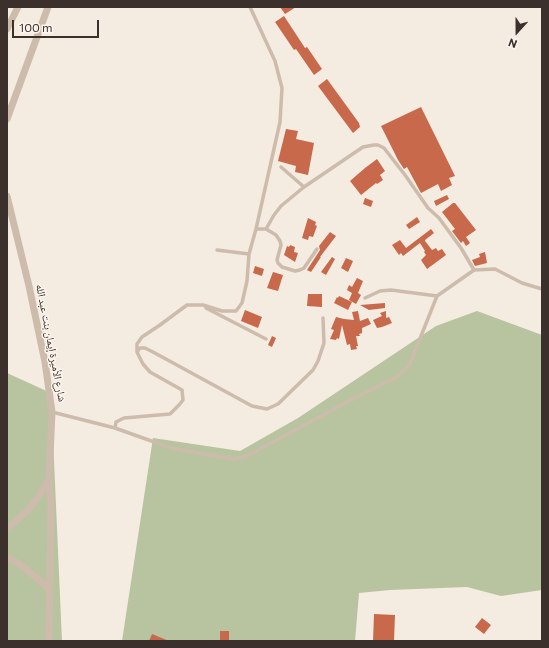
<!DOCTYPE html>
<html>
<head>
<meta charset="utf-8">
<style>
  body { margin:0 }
  #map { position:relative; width:549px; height:648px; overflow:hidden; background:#f4ebe1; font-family:Commissioner,sans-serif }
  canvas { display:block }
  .frame { position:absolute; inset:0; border:8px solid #3b302b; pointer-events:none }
  .north { position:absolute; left:497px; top:12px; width:40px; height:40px; -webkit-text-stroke:3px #fbf5ee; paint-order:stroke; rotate:201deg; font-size:11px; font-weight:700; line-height:16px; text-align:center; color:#3b302b }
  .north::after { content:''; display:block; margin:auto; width:14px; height:18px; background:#3b302b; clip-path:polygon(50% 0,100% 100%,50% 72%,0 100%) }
  .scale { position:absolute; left:12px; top:20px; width:87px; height:18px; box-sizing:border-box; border:2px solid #3b302b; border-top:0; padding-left:5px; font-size:12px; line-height:14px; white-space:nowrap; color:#3b302b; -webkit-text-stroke:3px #fbf5ee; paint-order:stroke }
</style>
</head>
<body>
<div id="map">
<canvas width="549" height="648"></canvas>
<div class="frame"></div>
<div class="north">N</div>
<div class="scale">100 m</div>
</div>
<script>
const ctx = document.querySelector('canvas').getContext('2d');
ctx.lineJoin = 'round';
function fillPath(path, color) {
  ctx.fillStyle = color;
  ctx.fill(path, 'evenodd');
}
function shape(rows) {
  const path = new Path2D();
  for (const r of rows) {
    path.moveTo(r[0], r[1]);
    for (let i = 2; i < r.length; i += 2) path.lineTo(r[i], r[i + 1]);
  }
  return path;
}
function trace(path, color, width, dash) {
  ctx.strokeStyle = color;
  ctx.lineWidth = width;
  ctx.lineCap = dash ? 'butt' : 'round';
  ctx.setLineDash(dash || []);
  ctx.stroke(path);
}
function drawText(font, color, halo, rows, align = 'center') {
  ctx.font = font + ' Commissioner,"Noto Naskh Arabic",sans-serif';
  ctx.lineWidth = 3;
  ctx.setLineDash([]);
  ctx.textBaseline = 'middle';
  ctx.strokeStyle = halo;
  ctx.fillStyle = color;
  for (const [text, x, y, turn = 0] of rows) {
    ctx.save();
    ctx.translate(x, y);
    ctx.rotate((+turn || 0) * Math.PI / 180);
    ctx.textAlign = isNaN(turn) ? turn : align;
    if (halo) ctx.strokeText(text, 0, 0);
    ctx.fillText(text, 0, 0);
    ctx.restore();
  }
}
fillPath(shape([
  [477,311,542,335,542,590,501,596,467,587,390,590,359,593,355,641,122,641,153,438,240,451,298,418,436,326],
  [7,373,51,393,62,641,7,641]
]), '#b8c4a0');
fillPath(shape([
  [280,7,296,7,285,14],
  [284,16,305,48,307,47,322,69,314,75,296,49,294,50,275,22],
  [327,79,359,123,360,127,353,133,318,86],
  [421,107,455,176,449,178,452,185,441,191,438,184,421,193,407,167,404,169,398,160,381,126],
  [286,129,298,131,296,139,314,143,308,175,295,172,296,166,278,161],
  [377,159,385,171,380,175,383,180,377,184,376,183,361,195,350,181,365,168],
  [447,195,449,199,436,206,434,201],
  [365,198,373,201,371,207,363,204],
  [453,203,455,203,476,230,466,237,470,243,466,246,463,241,461,243,452,231,455,229,442,212],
  [417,217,420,222,409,229,406,225],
  [308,218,316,222,315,225,317,226,313,237,309,236,308,240,302,238],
  [431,229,434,233,425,240,425,241,432,250,436,248,438,251,442,249,446,255,427,269,421,260,426,255,424,252,425,251,420,243,403,256,401,253,399,255,392,245,400,240,406,248],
  [330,232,336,236,320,257,321,257,311,272,307,270,320,250,319,246],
  [290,245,295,247,294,252,298,253,295,262,284,255,287,246,289,247],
  [485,252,487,263,475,266,472,260,480,257,479,254],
  [332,257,335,259,326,275,321,272],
  [346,258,353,261,348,272,341,268],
  [255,266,264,269,262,276,253,273],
  [273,272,283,275,278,291,267,288],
  [357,278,363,281,358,293,361,295,356,304,349,300,352,293,347,290,349,285,352,287],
  [308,294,322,294,322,307,307,306],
  [339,296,352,302,348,310,334,303,337,297,338,298],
  [385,303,385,308,369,310,360,305],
  [245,310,262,317,258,328,241,321],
  [358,311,360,321,368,318,371,324,362,328,362,333,359,334,360,336,356,336,358,346,356,346,357,349,351,350,350,344,347,345,342,325,339,339,337,338,336,340,330,339,334,330,331,329,336,317,344,319,354,320,352,312],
  [386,311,386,318,389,317,392,323,382,327,377,328,373,320,382,316,380,313],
  [272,336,276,338,272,347,268,345],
  [374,614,395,615,394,641,373,641],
  [482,618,491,625,484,634,475,627],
  [220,631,229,631,229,641,220,641],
  [152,634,169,641,149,641]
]), '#c8694b');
trace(shape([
  [281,167,304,187],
  [256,229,266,229,276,235,280,241,281,245,277,260,278,263,282,267,295,271,300,270,304,268,317,249],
  [266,229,274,215,281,206,304,187,363,147,374,145,378,145,384,148,405,175,428,208,439,218,461,248,474,270],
  [217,250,249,254],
  [365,298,380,291,391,290,437,296],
  [206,308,266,339],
  [137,351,137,344,142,337,160,325,187,305,203,305,222,311,236,311,242,303,247,281,249,254,256,229,280,122,282,88,275,61,250,7],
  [52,412,115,428,171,448,233,459,239,458,247,456,349,401,397,377,409,366,437,296,474,270,495,269,522,283,542,289],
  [115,428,116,422,124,418,170,414,179,405,183,400,182,390,150,372,143,364,137,352,140,348,145,348,153,352,252,406,267,409,278,404,313,370,318,361,324,343,323,318]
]), '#cdbbac', 3.5);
trace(shape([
  [7,29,18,7],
  [7,119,48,7],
  [7,196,29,286,45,362,52,412,49,479,37,499,28,510,7,529],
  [49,480,51,507,49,641],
  [7,557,21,565,50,589]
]), '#cdbbac', 7);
drawText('11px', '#3b302b', '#fbf5ee', [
  ["شارع الأميرة إيمان بنت عبد الله",51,343,79]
]);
</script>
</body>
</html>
